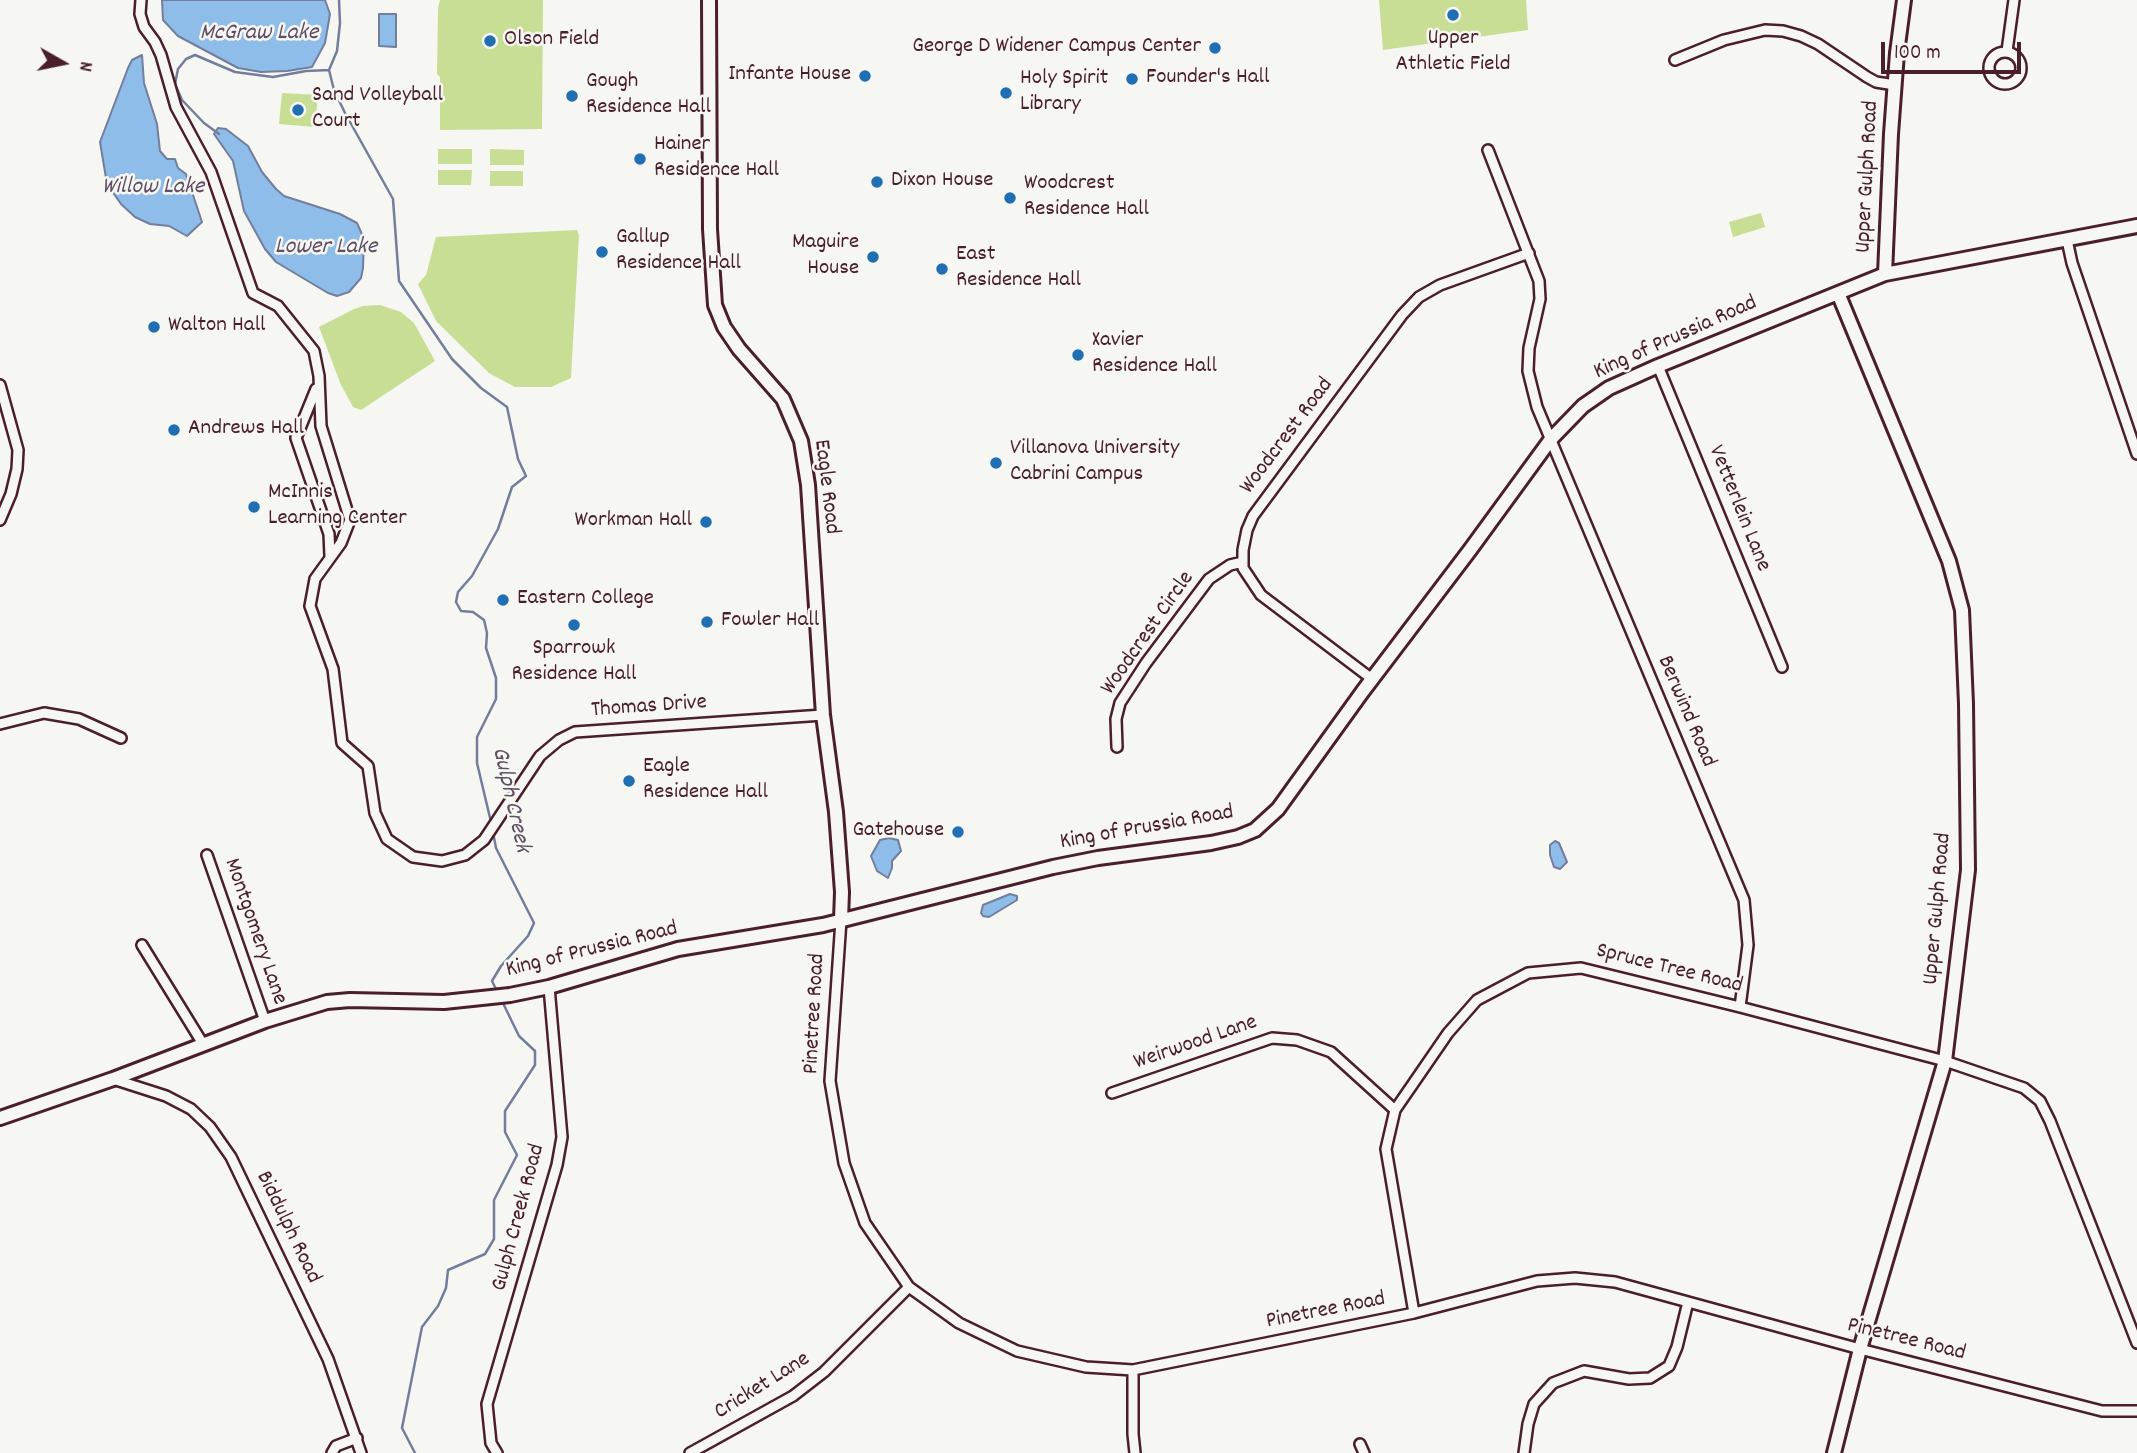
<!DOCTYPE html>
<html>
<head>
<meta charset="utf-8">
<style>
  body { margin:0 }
  #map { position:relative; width:2137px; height:1453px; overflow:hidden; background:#f6f6f2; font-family:Dekko,sans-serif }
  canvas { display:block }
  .north { position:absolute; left:28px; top:28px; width:70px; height:70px; -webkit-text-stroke:5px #f6f6f2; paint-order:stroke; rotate:99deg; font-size:19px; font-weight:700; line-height:28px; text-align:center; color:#4a1f2b }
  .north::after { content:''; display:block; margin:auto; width:24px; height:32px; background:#4a1f2b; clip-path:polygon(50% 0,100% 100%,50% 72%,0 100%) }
  .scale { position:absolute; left:1881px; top:42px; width:140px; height:32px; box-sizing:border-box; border:4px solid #4a1f2b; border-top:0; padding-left:9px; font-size:21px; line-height:24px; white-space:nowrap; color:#4a1f2b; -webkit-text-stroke:5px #f6f6f2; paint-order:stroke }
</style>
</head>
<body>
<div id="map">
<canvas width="2137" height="1453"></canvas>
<div class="north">N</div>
<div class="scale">100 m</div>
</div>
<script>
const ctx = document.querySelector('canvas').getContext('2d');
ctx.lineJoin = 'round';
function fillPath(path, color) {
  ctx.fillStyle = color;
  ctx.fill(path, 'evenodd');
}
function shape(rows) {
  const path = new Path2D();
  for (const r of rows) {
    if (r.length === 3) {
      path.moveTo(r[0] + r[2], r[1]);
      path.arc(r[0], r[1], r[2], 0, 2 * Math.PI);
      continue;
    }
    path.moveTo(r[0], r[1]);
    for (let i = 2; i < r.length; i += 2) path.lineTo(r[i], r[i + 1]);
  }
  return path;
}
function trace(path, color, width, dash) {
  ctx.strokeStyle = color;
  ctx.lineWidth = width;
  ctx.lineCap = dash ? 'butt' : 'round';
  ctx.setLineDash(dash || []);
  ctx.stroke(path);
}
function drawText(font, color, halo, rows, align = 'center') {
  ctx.font = font + ' Dekko,sans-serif';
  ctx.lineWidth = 5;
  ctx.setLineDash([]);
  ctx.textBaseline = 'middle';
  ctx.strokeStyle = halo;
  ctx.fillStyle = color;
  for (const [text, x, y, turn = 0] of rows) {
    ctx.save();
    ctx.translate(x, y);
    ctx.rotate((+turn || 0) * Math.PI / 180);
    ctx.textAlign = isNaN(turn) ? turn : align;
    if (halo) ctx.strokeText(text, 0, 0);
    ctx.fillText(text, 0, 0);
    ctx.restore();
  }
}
fillPath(shape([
  [440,0,543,0,542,129,440,130,440,77,437,74,438,8],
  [1379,0,1526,0,1528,30,1383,50],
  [282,93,318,95,315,127,279,124],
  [438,149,472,149,472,164,438,164],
  [490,149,524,150,524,165,490,165],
  [438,170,472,170,471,185,438,185],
  [490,171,523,171,523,186,490,186],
  [1761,213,1765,227,1733,237,1729,222],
  [577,230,579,235,571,378,551,387,515,387,489,373,436,321,418,284,426,275,436,237],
  [380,305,401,312,414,323,435,361,361,410,353,407,341,385,319,327,354,309,363,306]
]), '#c7de94');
const water = shape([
  [162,0,325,0,330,14,325,43,312,67,287,71,261,72,238,68,178,36,163,20,162,0],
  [379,14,396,14,396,47,379,46,379,14],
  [142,55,144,83,157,124,160,151,167,159,175,159,178,168,186,174,202,222,187,236,169,226,150,224,135,217,121,204,107,184,100,142,128,68,132,60,142,55],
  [218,128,226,129,248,146,262,172,276,189,284,196,340,214,357,223,364,239,363,268,361,278,349,292,337,296,328,293,276,262,265,249,244,211,233,161,214,134,218,128],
  [889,838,898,840,901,851,892,861,892,868,888,878,877,871,871,856,880,840,889,838],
  [1555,841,1559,843,1567,862,1560,869,1554,867,1550,855,1550,845,1555,841],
  [1010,894,1017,896,1017,900,989,917,983,916,981,913,983,905,1010,894]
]);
fillPath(water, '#8fbde9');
trace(water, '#737e9d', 2);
trace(shape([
  [339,0,340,23,337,51,329,70,334,90,345,113,393,199,399,281,452,359,481,388,507,407,518,459,526,476,512,487,498,529,472,576,458,592,456,602,461,611,473,612,484,620,487,633,486,648,496,678,496,699,477,737,477,763,491,822],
  [219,134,204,123,182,100,175,84,178,69,186,59,195,55,235,72,273,77,306,71,329,70],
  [493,832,496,848,534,923,528,936,501,966,492,981,498,993],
  [415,1453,402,1428,422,1327,438,1306,446,1288,448,1270,485,1254,494,1239,494,1200,517,1155,505,1132,505,1111,535,1065,535,1051,519,1036,501,999]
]), '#737e9d', 2.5);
const street = shape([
  [141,0,140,14,144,27,155,42,161,55,176,107,211,172,253,293,278,306,314,351,319,376,321,426,350,520,341,543,315,579,310,606,333,669,342,743,368,766,375,813,387,839,413,857,442,861,465,855,484,840,540,756,559,740,575,732,823,715],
  [2007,51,2014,0],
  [2005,68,16],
  [1675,60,1724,40,1765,30,1783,31,1801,36,1818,44,1867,77,1876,82,1895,85],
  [1488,150,1539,281,1540,299,1529,348,1528,371,1537,407,1744,900,1748,945,1740,1007],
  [2067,240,2072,263,2137,454],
  [1658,366,1782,667],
  [0,385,18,450,17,469,11,494,0,520],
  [316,389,296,438,329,534,330,556],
  [1372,679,1261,595,1243,568,1243,550,1247,530,1253,516,1402,315,1419,297,1440,285,1529,253],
  [0,724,44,713,79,719,121,738],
  [1117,747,1116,719,1120,703,1146,663,1209,579,1230,565,1243,562],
  [207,855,265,1021],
  [841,920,830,1081,844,1163,865,1223,909,1287,959,1323,1017,1351,1086,1367,1133,1370,1414,1313,1537,1281,1575,1278,1615,1282,1860,1349,2102,1411,2137,1411],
  [142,945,203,1044],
  [113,1079,166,1096,191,1109,210,1127,231,1157,328,1359,361,1453],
  [1112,1093,1272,1038,1297,1040,1331,1052,1395,1110],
  [1414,1313,1386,1149,1395,1110,1448,1033,1477,1000,1528,973,1581,968,1740,1007,1945,1061,2024,1088,2040,1101,2050,1121,2137,1343],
  [1133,1370,1133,1434,1135,1453],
  [1360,1444,1364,1453],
  [332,1453,336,1446,357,1438],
  [497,1453,491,1443,487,1404,557,1165,562,1137,549,987],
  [690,1453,793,1396,824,1372,909,1287],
  [1524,1453,1528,1424,1534,1404,1553,1383,1584,1371,1629,1379,1650,1378,1669,1366,1677,1347,1688,1302]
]);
const secondary = shape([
  [709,0,710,229,715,305,724,327,739,349,783,399,801,441,808,485,823,715,836,812,842,892,841,920],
  [1885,274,1891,134,1897,53,1904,0],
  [0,1118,113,1079,265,1021,327,1002,350,1000,444,1002,510,995,549,987,678,949,823,925,1053,867,1098,858,1211,843,1238,837,1255,830,1278,809,1363,691,1470,550,1551,439,1583,406,1609,388,1658,366,1885,274,2137,226],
  [1834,1453,1860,1349,1945,1061,1968,870,1966,704,1962,610,1949,561,1838,293]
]);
trace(street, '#4a1f2b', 14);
trace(secondary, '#4a1f2b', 18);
trace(street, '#f6f6f2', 9);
trace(secondary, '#f6f6f2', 12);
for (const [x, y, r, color] of [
  [1453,15,7,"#1f6fb2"],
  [490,41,7,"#1f6fb2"],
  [1215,48,7,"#1f6fb2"],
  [865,76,7,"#1f6fb2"],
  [1132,79,7,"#1f6fb2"],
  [1006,93,7,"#1f6fb2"],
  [572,96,7,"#1f6fb2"],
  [298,110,7,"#1f6fb2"],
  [640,159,7,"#1f6fb2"],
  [877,182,7,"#1f6fb2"],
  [1010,198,7,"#1f6fb2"],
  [602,252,7,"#1f6fb2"],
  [873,257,7,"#1f6fb2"],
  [942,269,7,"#1f6fb2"],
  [154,327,7,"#1f6fb2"],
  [1078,355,7,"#1f6fb2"],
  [174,430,7,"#1f6fb2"],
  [996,463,7,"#1f6fb2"],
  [254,507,7,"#1f6fb2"],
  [706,522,7,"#1f6fb2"],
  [503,600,7,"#1f6fb2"],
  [707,622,7,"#1f6fb2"],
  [574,625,7,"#1f6fb2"],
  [629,781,7,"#1f6fb2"],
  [958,832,7,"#1f6fb2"]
]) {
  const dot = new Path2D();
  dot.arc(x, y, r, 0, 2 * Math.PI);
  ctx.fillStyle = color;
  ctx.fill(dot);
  trace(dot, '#f6f6f2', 2.5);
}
drawText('23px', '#4a1f2b', '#f6f6f2', [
  ["Upper",1453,40,"center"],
  ["Athletic Field",1453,66,"center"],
  ["Olson Field",504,41],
  ["George D Widener Campus Center",1201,48,"right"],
  ["Infante House",851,76,"right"],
  ["Founder's Hall",1146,79],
  ["Holy Spirit",1020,80],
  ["Library",1020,106],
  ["Gough",586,83],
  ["Residence Hall",586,109],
  ["Sand Volleyball",312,97],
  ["Court",312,123],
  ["Hainer",654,146],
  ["Residence Hall",654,172],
  ["Dixon House",891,182],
  ["Woodcrest",1024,185],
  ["Residence Hall",1024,211],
  ["Gallup",616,239],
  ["Residence Hall",616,265],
  ["Maguire",859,244,"right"],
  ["House",859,270,"right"],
  ["East",956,256],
  ["Residence Hall",956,282],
  ["Walton Hall",168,327],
  ["Xavier",1092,342],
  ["Residence Hall",1092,368],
  ["Andrews Hall",188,430],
  ["Villanova University",1010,450],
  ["Cabrini Campus",1010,476],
  ["McInnis",268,494],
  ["Learning Center",268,520],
  ["Workman Hall",692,522,"right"],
  ["Eastern College",517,600],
  ["Fowler Hall",721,622],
  ["Sparrowk",574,650,"center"],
  ["Residence Hall",574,676,"center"],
  ["Eagle",643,768],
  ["Residence Hall",643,794],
  ["Gatehouse",944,832,"right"]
], 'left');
drawText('23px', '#4a1f2b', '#f6f6f2', [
  ["Upper Gulph Road",1869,177,-87],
  ["King of Prussia Road",1676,339,-24],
  ["Woodcrest Road",1288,437,-53],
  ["Eagle Road",825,487,83],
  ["Vetterlein Lane",1738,509,68],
  ["Woodcrest Circle",1149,634,-55],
  ["Thomas Drive",649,708,-4],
  ["Berwind Road",1685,712,67],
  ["King of Prussia Road",1147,829,-10],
  ["Upper Gulph Road",1939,909,-85],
  ["Montgomery Lane",254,932,71],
  ["King of Prussia Road",592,951,-14],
  ["Spruce Tree Road",1669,970,14],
  ["Pinetree Road",816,1014,-87],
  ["Weirwood Lane",1196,1044,-19],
  ["Gulph Creek Road",520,1218,-75],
  ["Biddulph Road",287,1228,64],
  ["Pinetree Road",1326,1312,-11],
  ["Pinetree Road",1906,1341,14],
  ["Cricket Lane",763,1387,-32]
]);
drawText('italic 24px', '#5f4e64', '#f6f6f2', [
  ["McGraw Lake",259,35],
  ["Willow Lake",153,189],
  ["Lower Lake",326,249],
  ["Gulph Creek",509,800,77]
]);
</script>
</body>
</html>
